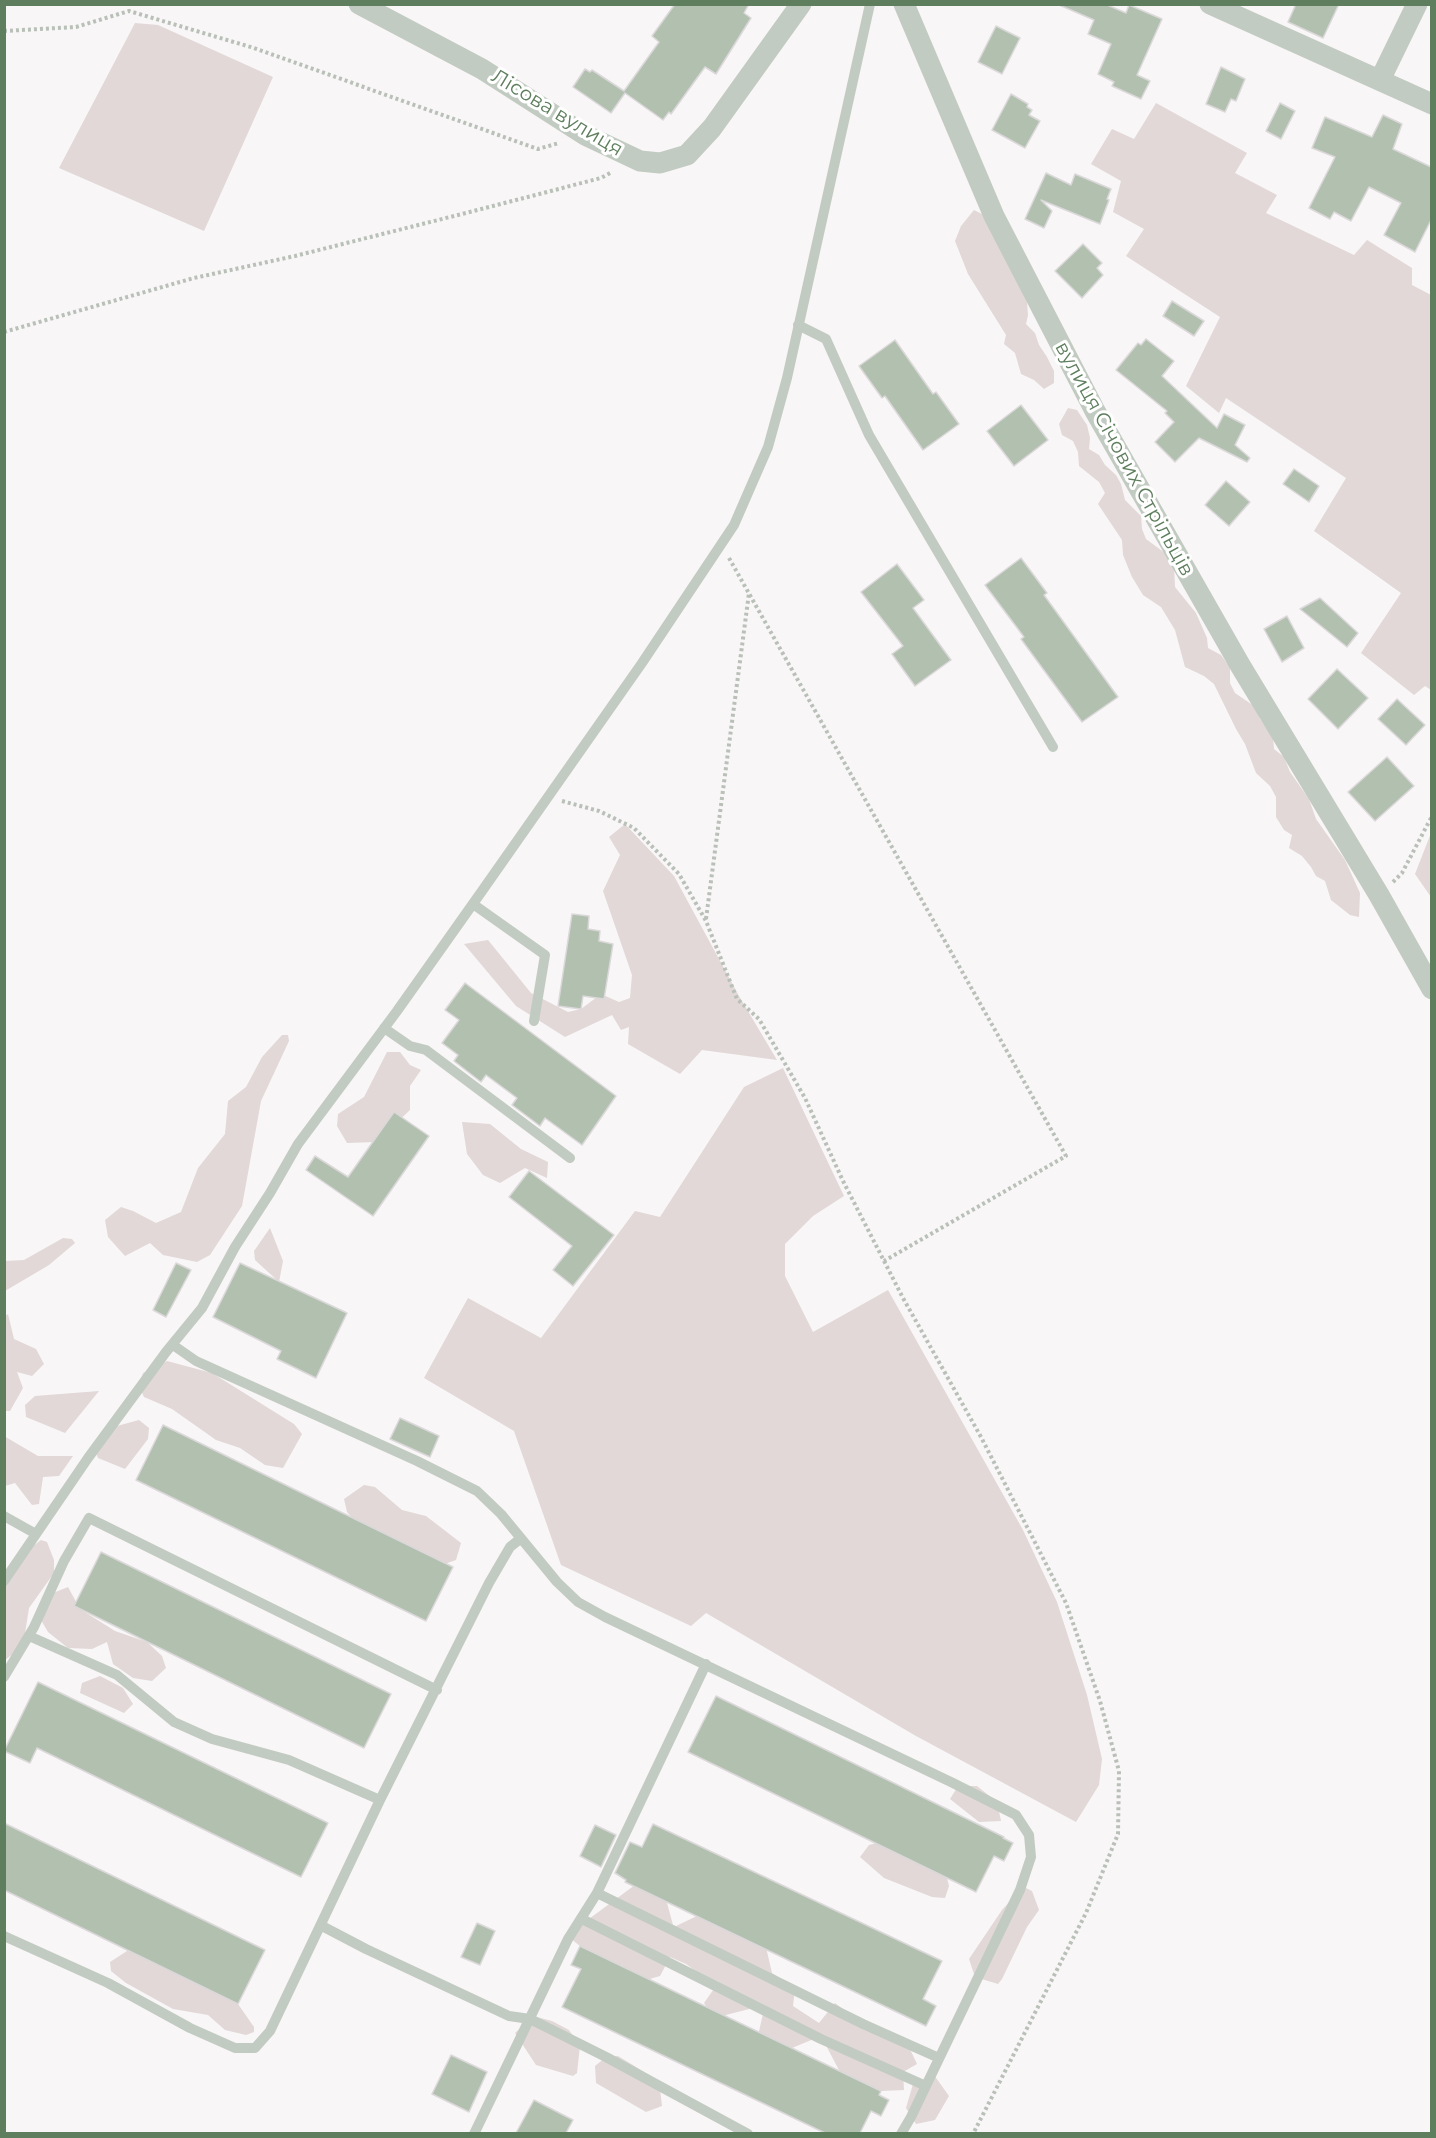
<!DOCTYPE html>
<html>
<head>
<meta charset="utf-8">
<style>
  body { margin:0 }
  #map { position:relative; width:1436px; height:2138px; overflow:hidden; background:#f9f6f7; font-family:Montserrat,sans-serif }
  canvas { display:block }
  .frame { position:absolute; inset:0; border:6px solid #5e7e5d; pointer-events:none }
</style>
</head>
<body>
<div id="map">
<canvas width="1436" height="2138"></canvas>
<div class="frame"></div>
</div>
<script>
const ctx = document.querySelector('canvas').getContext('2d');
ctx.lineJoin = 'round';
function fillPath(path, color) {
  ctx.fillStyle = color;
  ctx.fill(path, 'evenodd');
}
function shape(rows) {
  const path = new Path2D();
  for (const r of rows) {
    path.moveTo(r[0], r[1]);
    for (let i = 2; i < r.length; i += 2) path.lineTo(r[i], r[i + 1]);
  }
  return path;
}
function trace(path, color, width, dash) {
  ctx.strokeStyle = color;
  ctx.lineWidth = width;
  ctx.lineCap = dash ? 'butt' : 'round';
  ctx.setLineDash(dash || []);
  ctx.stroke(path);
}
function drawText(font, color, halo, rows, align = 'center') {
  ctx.font = font + ' Montserrat,sans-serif';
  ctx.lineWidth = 6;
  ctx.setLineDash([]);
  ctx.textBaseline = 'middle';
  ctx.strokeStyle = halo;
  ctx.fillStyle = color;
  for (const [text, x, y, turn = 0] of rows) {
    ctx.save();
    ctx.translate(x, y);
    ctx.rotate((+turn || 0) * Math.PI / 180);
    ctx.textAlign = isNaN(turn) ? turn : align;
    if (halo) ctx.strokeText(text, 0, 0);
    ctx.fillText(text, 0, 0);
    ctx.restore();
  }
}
fillPath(shape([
  [135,23,158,25,273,77,204,231,59,168],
  [1156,103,1247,153,1235,173,1277,195,1266,213,1354,255,1367,240,1412,268,1412,285,1431,295,1431,690,1425,686,1414,695,1361,653,1401,593,1314,531,1346,478,1226,398,1219,413,1186,386,1220,317,1126,256,1144,229,1113,212,1121,181,1091,164,1112,129,1134,139],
  [974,210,986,216,1027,302,1028,315,1026,324,1035,333,1039,345,1047,357,1054,371,1054,383,1044,389,1034,380,1021,374,1015,353,1004,344,1006,335,968,274,955,241,961,226],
  [1068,408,1077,410,1087,425,1090,438,1089,449,1099,455,1105,465,1116,475,1121,484,1125,500,1141,516,1142,529,1146,539,1169,556,1174,565,1175,587,1196,613,1207,638,1208,648,1221,655,1230,667,1230,683,1235,693,1257,708,1260,719,1273,737,1274,749,1284,757,1290,772,1309,799,1316,819,1345,860,1360,893,1359,917,1350,915,1331,900,1325,881,1316,876,1311,867,1302,856,1289,848,1292,835,1284,830,1276,817,1276,797,1270,786,1256,773,1245,744,1236,729,1214,684,1204,676,1185,667,1175,630,1161,607,1143,595,1132,577,1123,555,1122,540,1098,504,1105,493,1099,482,1079,466,1078,452,1073,441,1062,435,1059,424],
  [625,824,674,876,739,996,777,1060,702,1050,680,1074,628,1044,629,1027,621,1030,612,1015,565,1037,516,1006,464,944,488,940,531,993,568,1012,581,1009,601,994,619,1002,630,998,632,975,603,891,620,855,609,837],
  [1431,833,1432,897,1431,897,1415,874],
  [282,1035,288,1035,289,1041,261,1101,242,1206,210,1255,197,1262,163,1255,150,1243,125,1256,108,1237,105,1220,121,1207,133,1211,156,1223,181,1212,198,1168,225,1134,228,1101,246,1087,262,1057],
  [387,1052,400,1052,410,1065,421,1070,410,1086,410,1110,376,1142,347,1143,337,1126,338,1114,364,1097],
  [783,1068,844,1196,813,1216,785,1244,785,1276,813,1332,888,1290,1023,1530,1057,1602,1087,1695,1102,1759,1099,1785,1076,1822,916,1736,706,1613,691,1626,561,1565,514,1431,424,1378,468,1298,541,1338,635,1211,660,1217,744,1087],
  [462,1122,490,1124,521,1149,548,1162,547,1178,525,1168,500,1183,483,1175,467,1154],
  [270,1228,283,1261,279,1282,255,1260,254,1251],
  [63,1238,72,1239,75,1243,49,1265,5,1291,5,1261,24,1260],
  [8,1314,14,1339,36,1349,44,1364,32,1376,17,1372,23,1388,10,1411,5,1411,4,1317],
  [167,1361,212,1373,294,1424,302,1434,283,1468,265,1465,240,1448,216,1440,172,1409,144,1397,139,1386,143,1373],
  [99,1391,65,1433,26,1417,25,1405,35,1396],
  [139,1420,149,1428,148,1439,125,1469,98,1458,93,1444,106,1429],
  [4,1436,38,1456,73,1456,59,1476,43,1477,39,1504,32,1505,15,1483,5,1486],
  [364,1485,375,1487,402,1510,426,1516,461,1543,456,1560,436,1567,360,1527,347,1512,344,1499],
  [41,1540,47,1542,54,1560,54,1573,29,1608,23,1646,5,1660,5,1579,29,1549],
  [68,1587,80,1609,115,1631,147,1642,162,1656,166,1668,152,1681,133,1678,113,1664,107,1642,92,1649,68,1648,48,1632,38,1615,43,1597],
  [100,1676,123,1688,133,1704,124,1713,80,1693,82,1683],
  [958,1786,977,1786,997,1802,1001,1821,979,1822,950,1799],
  [888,1840,946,1874,949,1886,945,1898,932,1897,884,1878,860,1857,869,1845],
  [643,1879,663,1888,673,1925,676,1926,720,1905,765,1943,772,1973,795,1988,793,2006,819,2023,835,2003,863,2024,907,2043,917,2064,903,2072,904,2090,881,2091,840,2072,821,2036,775,2055,757,2040,765,2005,714,2018,704,2003,716,1986,686,1964,670,1957,660,1976,636,1983,622,1965,596,1965,580,1946,570,1938,570,1933],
  [1026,1888,1032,1891,1039,1910,1027,1927,1002,1979,998,1984,975,1977,969,1959,1002,1910,1020,1890],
  [127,1951,146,1954,238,2004,254,2027,254,2032,246,2035,225,2030,208,2015,173,2009,126,1983,111,1971,110,1962],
  [533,2016,552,2021,569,2030,580,2046,577,2073,573,2076,536,2065,515,2033],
  [618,2056,659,2081,662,2106,646,2112,596,2083,595,2066,606,2057],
  [934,2075,949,2096,935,2120,916,2124,906,2108,913,2084]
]), '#e1d8d7');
const building = shape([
  [675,4,749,4,744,13,751,18,716,74,705,67,671,114,669,112,663,120,625,93,611,113,573,87,585,69,590,72,592,70,624,91,659,42,652,36,675,4],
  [1057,4,1105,4,1126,13,1129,5,1162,19,1137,75,1150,81,1141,99,1112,86,1114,82,1098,74,1111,44,1088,34,1094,20,1057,4],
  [1296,4,1339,4,1323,38,1288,22,1296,4],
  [996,26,1020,38,1002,74,978,62,996,26],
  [1221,67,1245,79,1236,101,1231,99,1225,112,1206,104,1221,67],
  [1011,94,1028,104,1027,107,1032,110,1029,115,1040,121,1025,148,992,130,1011,94],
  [1280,103,1295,111,1281,139,1266,131,1280,103],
  [1383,115,1402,124,1393,149,1431,167,1431,220,1415,252,1384,235,1401,203,1369,187,1351,221,1334,212,1330,219,1309,208,1335,157,1312,148,1325,117,1372,137,1383,115],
  [1046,173,1071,185,1075,174,1111,189,1107,199,1109,200,1100,224,1041,200,1052,211,1044,228,1025,219,1046,173],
  [1083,244,1102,263,1097,268,1103,275,1082,298,1055,271,1083,244],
  [1172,301,1204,321,1194,336,1163,316,1172,301],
  [1146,339,1174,361,1162,376,1217,428,1224,414,1245,425,1235,445,1250,458,1247,462,1199,438,1175,462,1155,442,1174,422,1165,413,1167,411,1116,370,1138,343,1141,345,1146,339],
  [895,340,933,394,936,392,959,424,923,450,885,396,882,398,859,366,895,340],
  [1021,405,1048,440,1014,466,987,431,1021,405],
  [1294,469,1319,486,1309,502,1283,484,1294,469],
  [1226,481,1250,502,1229,526,1205,505,1226,481],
  [1021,558,1047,593,1044,595,1118,697,1082,722,1021,639,1024,637,985,585,1021,558],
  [897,564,924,600,913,608,951,660,915,686,892,654,903,646,861,592,897,564],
  [1320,598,1358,633,1347,647,1300,609,1320,598],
  [1287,616,1304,648,1282,662,1264,629,1287,616],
  [1337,669,1368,698,1338,729,1308,699,1337,669],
  [1397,699,1425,725,1406,745,1378,719,1397,699],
  [1387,757,1414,786,1375,821,1348,792,1387,757],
  [572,914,589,916,588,929,600,931,599,941,613,944,604,999,583,996,581,1009,558,1006,572,914],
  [465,983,616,1096,582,1145,545,1118,540,1126,512,1105,517,1098,486,1075,481,1082,454,1061,458,1055,442,1043,459,1020,445,1010,465,983],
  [394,1112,429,1136,373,1216,306,1170,315,1156,348,1177,394,1112],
  [529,1171,614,1235,573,1286,553,1270,572,1246,509,1197,529,1171],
  [176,1263,191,1270,166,1317,153,1310,176,1263],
  [240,1263,347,1313,316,1378,277,1359,281,1351,213,1317,240,1263],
  [400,1418,439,1436,430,1457,390,1439,400,1418],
  [163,1425,453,1567,426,1621,136,1480,163,1425],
  [101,1552,391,1694,364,1748,74,1606,101,1552],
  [38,1682,328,1823,301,1877,37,1748,30,1763,4,1751,38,1682],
  [716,1696,1004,1837,1003,1838,1013,1843,1004,1861,994,1856,976,1892,688,1752,716,1696],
  [4,1823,265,1950,238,2004,4,1890,4,1823],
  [653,1824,942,1961,923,1999,936,2006,926,2026,625,1882,626,1880,615,1873,630,1842,642,1847,653,1824],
  [595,1825,616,1835,601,1867,580,1856,595,1825],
  [477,1923,495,1931,480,1965,461,1957,477,1923],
  [580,1946,881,2091,879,2095,889,2100,881,2116,871,2111,860,2133,825,2133,562,2007,581,1969,571,1965,580,1946],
  [451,2055,487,2072,469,2112,432,2094,451,2055],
  [534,2100,573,2120,566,2133,516,2133,534,2100]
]);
fillPath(building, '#b2c0b0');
trace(building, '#dbd8d9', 1.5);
trace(shape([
  [4,31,76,27,129,11,254,48,538,149,559,143],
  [4,332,194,278,295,256,458,215,601,178,612,172],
  [729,558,1066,1156,884,1261],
  [562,801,599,811,634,828,679,874,706,921,737,999,759,1019,805,1098,843,1181,903,1298,981,1437,1066,1603,1100,1701,1119,1771,1118,1834,1086,1913,973,2134],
  [1393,882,1402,873,1432,816],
  [706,919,749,593]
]), '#b8c0b8', 4, [3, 3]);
trace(shape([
  [798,325,826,339,869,435,1053,747],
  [473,904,545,955,534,1021],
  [384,1028,410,1046,426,1050,570,1158],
  [173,1345,196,1361,417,1461,477,1491,501,1514,557,1582,578,1602,605,1617,953,1783,1016,1815,1029,1835,1031,1857,1020,1890,911,2117,901,2134],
  [4,1516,36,1534],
  [4,1581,88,1458,166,1352,202,1308,235,1247,270,1193,298,1144,397,1011,482,891,642,663,734,525,768,447,787,378,870,4],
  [29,1636,117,1675,174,1722,212,1739,289,1760,380,1800],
  [4,1677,34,1627,64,1561,89,1518,437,1690],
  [597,1893,863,2024,939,2058],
  [582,1919,821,2039,926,2086],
  [322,1926,366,1949,509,2016,530,2019,606,2057,748,2134],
  [4,1936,108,1983,190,2028,235,2048,255,2048,270,2031,380,1800,489,1583,510,1547,520,1539],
  [474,2134,568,1939,597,1893,706,1664]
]), '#c2cbc2', 10);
trace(shape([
  [359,4,482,69,585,135,640,161,660,163,687,155,712,128,801,4],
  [904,4,994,216,1095,411,1240,665,1379,895,1432,989],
  [1210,4,1432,104],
  [1380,80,1417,4]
]), '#c2cbc2', 21);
drawText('20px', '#5e7e5d', '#fff', [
  ["Лісова вулиця",557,113,31],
  ["вулиця Січових Стрільців",1124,459,61]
]);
</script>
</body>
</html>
